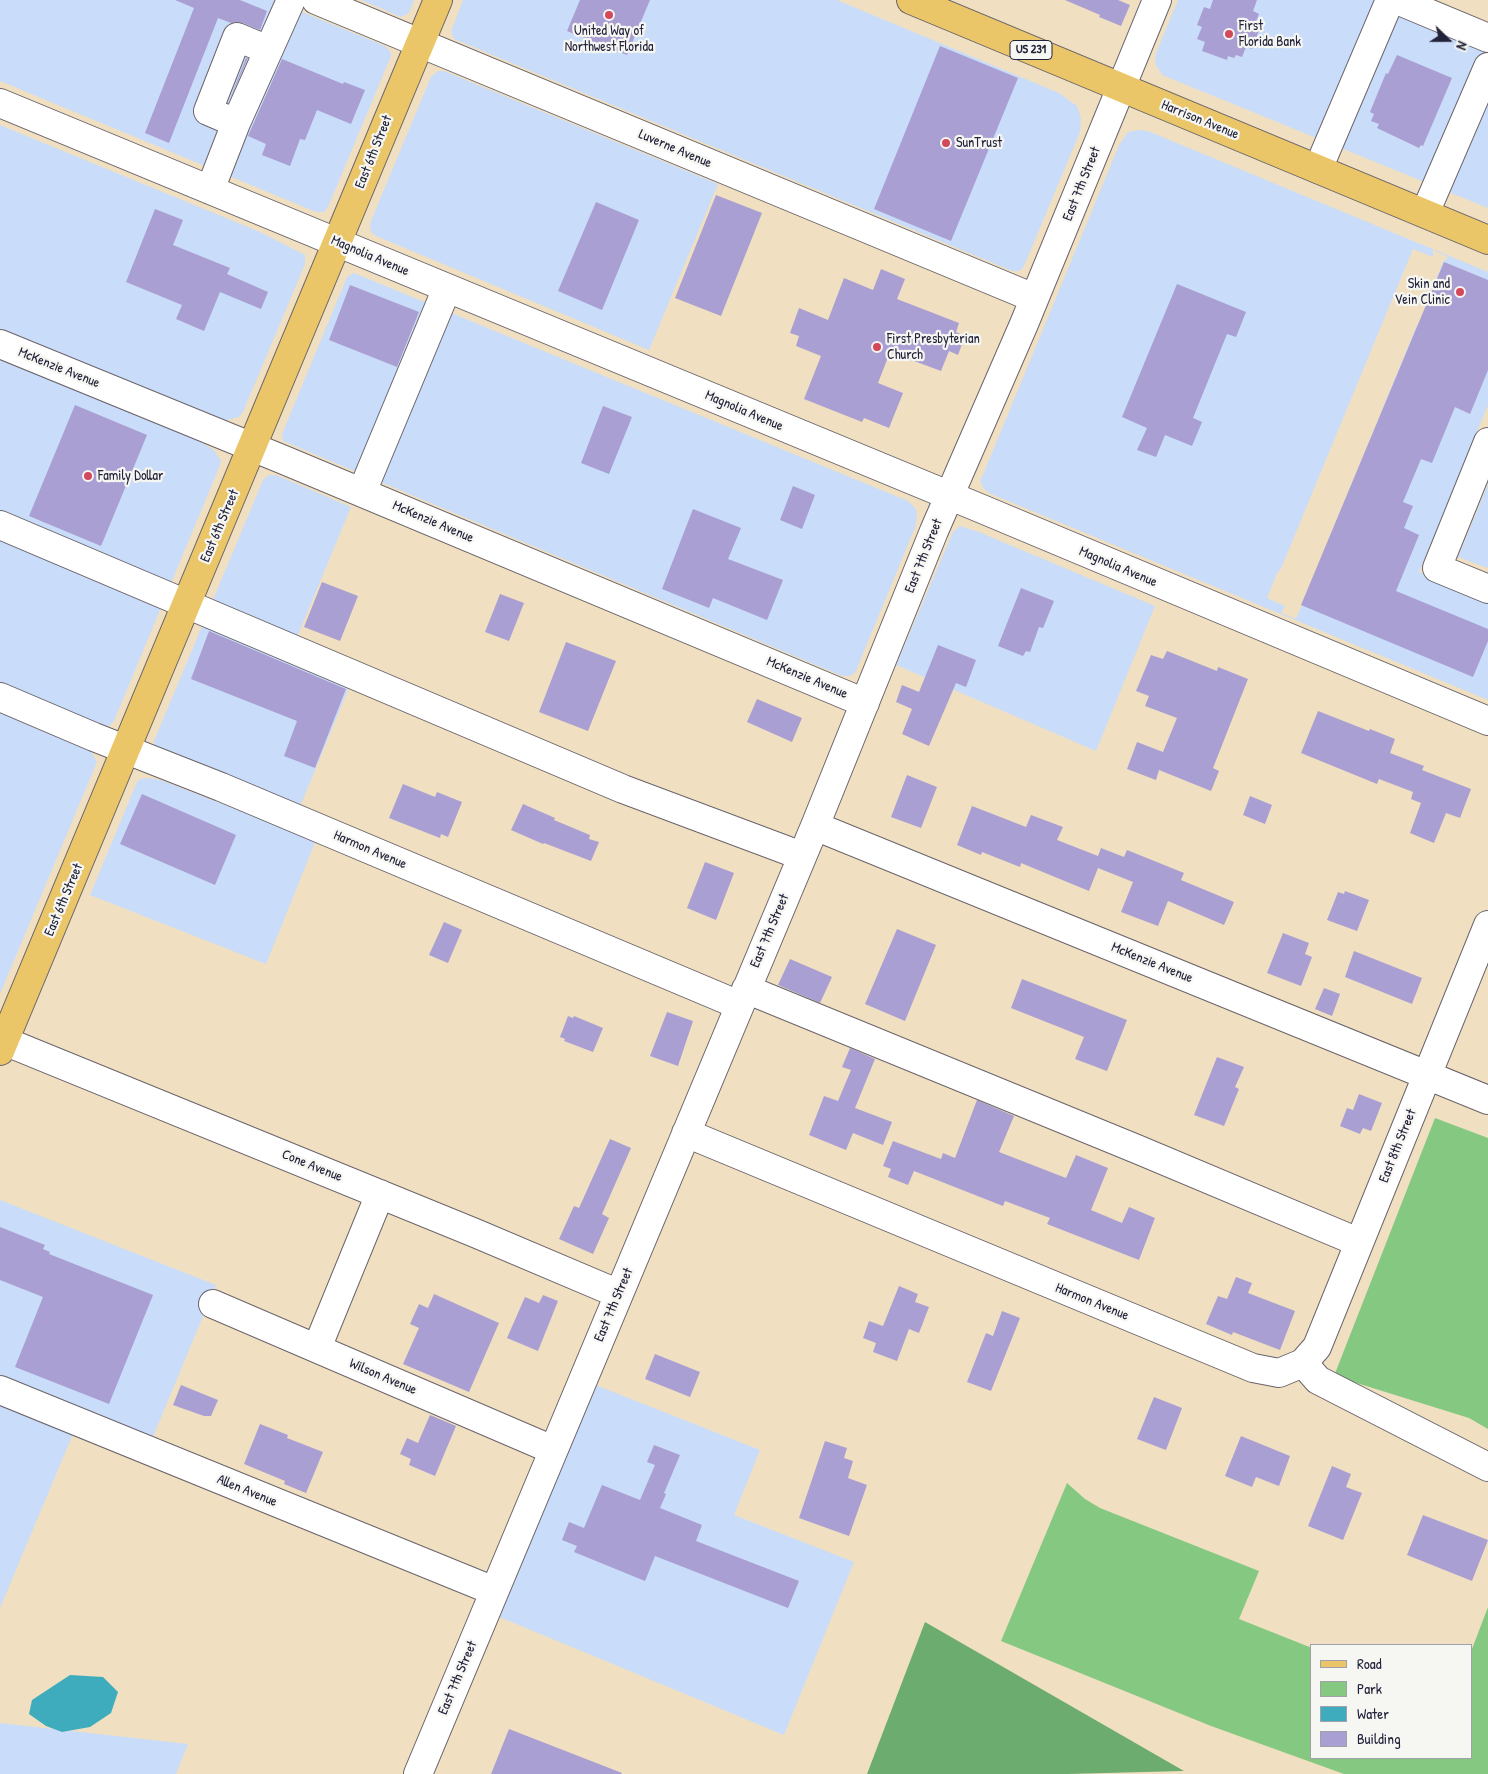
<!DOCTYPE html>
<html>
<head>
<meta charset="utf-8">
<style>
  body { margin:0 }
  #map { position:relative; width:1488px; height:1774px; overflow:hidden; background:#f0e0c1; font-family:"Patrick Hand",sans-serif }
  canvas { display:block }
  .legend { position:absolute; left:1310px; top:1644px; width:162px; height:115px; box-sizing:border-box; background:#f6f6f2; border:1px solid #a1a1a9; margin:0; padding:6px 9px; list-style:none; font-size:15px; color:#22223b }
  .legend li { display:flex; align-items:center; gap:10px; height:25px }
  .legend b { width:25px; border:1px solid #a1a1a9 }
  .north { position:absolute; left:1423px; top:15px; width:50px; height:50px; -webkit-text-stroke:4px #f6f6f2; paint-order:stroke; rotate:112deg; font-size:14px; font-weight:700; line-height:20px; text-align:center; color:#22223b }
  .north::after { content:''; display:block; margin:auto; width:18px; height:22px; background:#22223b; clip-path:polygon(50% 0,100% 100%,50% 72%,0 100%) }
</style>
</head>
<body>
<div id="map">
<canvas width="1488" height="1774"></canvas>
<ul class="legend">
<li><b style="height:6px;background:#eac669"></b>Road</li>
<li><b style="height:14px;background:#85c881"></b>Park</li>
<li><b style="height:14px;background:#3facbd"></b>Water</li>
<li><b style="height:14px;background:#a99fd2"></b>Building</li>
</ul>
<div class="north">N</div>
</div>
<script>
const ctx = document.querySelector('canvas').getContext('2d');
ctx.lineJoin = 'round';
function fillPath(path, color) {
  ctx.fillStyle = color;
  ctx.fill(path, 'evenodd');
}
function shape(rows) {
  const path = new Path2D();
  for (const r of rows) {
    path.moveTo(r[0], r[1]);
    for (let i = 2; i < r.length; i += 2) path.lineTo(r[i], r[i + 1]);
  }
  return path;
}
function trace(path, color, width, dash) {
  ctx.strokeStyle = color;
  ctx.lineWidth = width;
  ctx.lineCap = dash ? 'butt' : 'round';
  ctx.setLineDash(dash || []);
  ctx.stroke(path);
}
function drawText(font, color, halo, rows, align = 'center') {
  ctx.font = font + ' "Patrick Hand",sans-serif';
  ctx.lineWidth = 4.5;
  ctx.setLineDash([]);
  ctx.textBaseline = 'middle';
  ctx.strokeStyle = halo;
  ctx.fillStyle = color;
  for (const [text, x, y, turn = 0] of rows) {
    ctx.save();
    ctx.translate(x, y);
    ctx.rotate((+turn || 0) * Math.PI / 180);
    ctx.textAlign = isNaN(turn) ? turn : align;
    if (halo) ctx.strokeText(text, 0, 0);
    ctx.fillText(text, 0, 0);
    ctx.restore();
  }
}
fillPath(shape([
  [0,0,273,0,385,46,390,51,391,56,328,207,324,212,316,212,0,81],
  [361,0,414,0,409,13,401,17],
  [463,0,837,0,1059,93,1077,106,1081,119,1080,132,1024,266,1020,271,1012,271,454,39,451,32],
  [1178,0,1373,0,1488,47,1488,208,1162,75,1155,63,1156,53],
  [438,71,444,71,718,184,649,350,376,236,371,232,370,225,371,221,395,163,431,77],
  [0,125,260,232,305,255,305,264,243,412,239,417,223,421,0,331],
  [1139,130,1148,131,1488,272,1488,331,1426,305,1443,262,1448,257,1433,250,1433,257,1413,249,1280,571,1278,571,1267,598,1285,606,1281,613,1296,619,1417,325,1419,323,1488,349,1488,405,1419,572,1488,601,1488,700,991,494,984,489,980,480,982,477,1119,145,1128,132],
  [354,273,908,501,916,509,917,514,916,525,855,673,849,676,842,676,283,441,282,434,347,277],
  [0,357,189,435,214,450,221,461,218,470,114,721,109,726,103,728,0,685],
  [269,475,276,475,351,507,295,642,357,668,299,809,156,747,154,741,263,480],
  [1488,484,1488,566,1487,568,1458,557],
  [960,526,979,532,1155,606,1096,751,896,665,953,532],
  [0,710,90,750,97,762,0,994],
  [151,778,163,781,316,840,266,964,90,895,137,782,140,779],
  [0,1200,216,1285,150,1444,0,1379],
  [593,1384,760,1450,734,1515,854,1562,784,1735,497,1616],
  [0,1402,73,1434,0,1608],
  [0,1723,188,1744,176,1774,0,1774]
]), '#c9dcf9');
fillPath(shape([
  [1435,1118,1488,1138,1488,1429,1469,1418,1334,1376],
  [1067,1483,1085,1499,1100,1508,1259,1571,1239,1619,1312,1648,1312,1758,1472,1758,1472,1649,1488,1607,1488,1774,1344,1774,1211,1726,1001,1641]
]), '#85c881');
fillPath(shape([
  [925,1622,1184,1771,1067,1774,867,1774]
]), '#6cac6f');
fillPath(shape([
  [70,1675,103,1677,118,1692,111,1713,90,1727,62,1732,46,1726,29,1714,32,1700]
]), '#3facbd');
fillPath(shape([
  [175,0,240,0,267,11,260,30,243,23,235,22,231,23,218,18,169,143,145,133,194,8],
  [580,0,650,0,627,55,567,31],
  [1065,0,1118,0,1130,5,1121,26,1099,17,1100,15],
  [1213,0,1257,0,1253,11,1259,14,1254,26,1260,28,1252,49,1246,47,1242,57,1236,55,1234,58,1228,56,1227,60,1202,51,1205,42,1197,39,1202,27,1197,25,1204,7,1210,9],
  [940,46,1018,78,951,241,874,209],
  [1397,55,1452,78,1423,146,1421,145,1419,148,1377,128,1379,124,1371,121,1374,114,1370,112,1386,73,1388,74],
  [246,58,248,58,229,101],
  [282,59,343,84,344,82,365,90,351,124,317,110,305,140,300,139,290,166,262,155,266,144,248,136],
  [716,195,762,213,721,316,675,298],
  [596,202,639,220,602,310,558,291],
  [155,209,183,220,173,245,230,268,227,274,268,292,261,309,220,292,204,331,176,319,182,305,126,282],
  [1444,262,1488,280,1488,370,1470,414,1455,407,1432,463,1421,459,1403,502,1413,506,1404,528,1419,535,1396,591,1488,629,1488,641,1473,677,1301,605],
  [881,269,905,279,897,299,959,323,956,332,965,336,958,355,949,351,941,371,890,352,878,383,903,393,889,428,864,418,862,422,804,399,821,356,796,346,799,336,790,333,799,308,828,320,844,278,873,290],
  [1177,284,1246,312,1236,337,1227,334,1193,418,1202,422,1192,446,1165,435,1156,457,1137,450,1147,428,1122,417],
  [350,285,419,312,397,367,329,340],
  [75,405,147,435,101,546,29,516],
  [603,406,632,417,609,474,581,463],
  [793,486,815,495,802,529,780,520],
  [693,509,741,528,728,559,783,580,767,620,713,598,709,608,662,589],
  [322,582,358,596,340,641,304,627],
  [1021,588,1054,601,1043,628,1039,627,1030,652,1026,651,1023,656,998,646],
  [500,594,524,603,509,641,485,632],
  [209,631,346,689,315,768,284,756,297,721,191,679],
  [566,642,616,661,588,731,539,712],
  [938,645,976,660,966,687,956,683,929,746,902,734,912,709,896,702,902,685,919,692],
  [1167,651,1217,671,1218,667,1248,679,1213,768,1219,771,1211,791,1159,770,1156,780,1127,769,1137,742,1163,752,1177,718,1145,706,1149,696,1136,691,1151,655,1163,659],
  [757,699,802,718,792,742,747,722],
  [1318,711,1369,731,1370,729,1395,739,1390,753,1424,766,1422,770,1471,789,1460,818,1446,813,1434,843,1410,833,1421,803,1411,799,1413,792,1379,779,1377,784,1301,753],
  [907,775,937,787,921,828,891,817],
  [403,784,435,797,437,792,462,802,448,837,441,834,440,838,389,818],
  [142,794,236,835,215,885,120,844],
  [1250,796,1272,805,1265,824,1243,815],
  [523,804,555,818,554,820,590,835,589,839,599,842,591,861,544,843,543,844,511,830],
  [972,806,1026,827,1031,815,1063,827,1057,840,1098,856,1101,848,1124,857,1127,850,1184,873,1181,880,1234,902,1224,925,1168,901,1158,926,1121,912,1133,882,1098,868,1089,891,1021,863,1020,867,982,852,981,855,957,845],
  [705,862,734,873,716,920,687,908],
  [1345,891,1369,900,1357,931,1327,920,1338,892,1344,894],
  [444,922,462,930,448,963,429,955],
  [897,929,936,945,905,1021,865,1004],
  [1283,933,1309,943,1305,954,1312,957,1301,986,1267,973],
  [1354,951,1422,978,1412,1004,1345,977],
  [790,959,832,977,820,1003,778,985],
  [1022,979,1127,1020,1107,1071,1075,1059,1084,1037,1011,1008],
  [1324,988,1340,994,1332,1016,1315,1009],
  [667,1012,693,1021,678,1066,650,1056],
  [568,1016,573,1018,574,1016,603,1028,593,1052,564,1041,565,1039,560,1037],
  [850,1048,875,1059,855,1108,892,1122,883,1145,853,1133,846,1150,809,1135,824,1096,838,1101,851,1070,842,1067],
  [1217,1057,1244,1067,1235,1087,1239,1089,1224,1126,1194,1115],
  [1359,1094,1382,1103,1371,1131,1363,1128,1360,1134,1340,1126,1347,1108,1353,1110],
  [977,1100,1014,1116,999,1152,1066,1178,1076,1155,1108,1168,1091,1210,1122,1223,1129,1207,1155,1218,1139,1260,1047,1224,1050,1218,1005,1201,1003,1206,914,1171,908,1185,888,1177,891,1169,883,1166,893,1141,941,1159,943,1153,955,1158],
  [610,1139,631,1148,602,1214,609,1218,593,1254,559,1239,574,1206,579,1208],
  [0,1227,45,1245,43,1249,50,1252,49,1254,153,1295,109,1404,15,1367,43,1297,0,1280],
  [1236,1277,1252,1283,1248,1293,1295,1311,1280,1350,1233,1332,1232,1335,1206,1324,1218,1296,1227,1299],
  [899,1286,918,1294,915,1302,929,1307,919,1333,909,1329,897,1361,873,1352,876,1343,863,1338,869,1321,883,1326],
  [434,1294,499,1323,469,1392,403,1364,419,1328,410,1324,419,1304,428,1308],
  [543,1295,558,1301,538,1351,507,1338,525,1297,539,1303],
  [1002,1311,1020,1318,991,1391,967,1382,986,1333,993,1336],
  [655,1354,700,1372,690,1397,645,1379],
  [181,1385,218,1400,211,1416,204,1416,173,1405],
  [1154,1397,1182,1408,1166,1450,1137,1439],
  [430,1415,456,1426,435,1476,409,1465,411,1459,400,1454,407,1438,418,1443],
  [260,1424,288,1435,287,1438,323,1452,306,1493,284,1484,285,1481,244,1464],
  [1241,1436,1290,1456,1279,1486,1256,1477,1252,1487,1225,1476],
  [825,1441,847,1448,844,1458,853,1461,848,1478,867,1485,849,1536,799,1518],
  [654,1445,680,1455,664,1493,666,1494,660,1508,702,1525,696,1541,799,1581,788,1608,655,1556,645,1581,574,1552,577,1546,562,1540,569,1522,584,1528,602,1485,640,1500,655,1465,647,1462],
  [1332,1466,1351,1474,1346,1487,1362,1493,1343,1540,1308,1526],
  [1423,1515,1488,1540,1472,1581,1407,1555],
  [509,1729,622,1773,621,1774,491,1774]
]), '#a99fd2');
const minor = shape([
  [316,0,1034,298],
  [1397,0,1488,38],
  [0,103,982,509,1488,721],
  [236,123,208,111,237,37,268,50],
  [1318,169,1390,0],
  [210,190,236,123,291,0],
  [1425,213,1488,67],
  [0,344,284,460,865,703],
  [1488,442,1437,568,1488,589],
  [362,492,447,288],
  [0,525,623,789,802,856],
  [0,697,94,737,221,787,739,1005],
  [815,826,1488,1100],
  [746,989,1139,1150,1358,1242],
  [4,1041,475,1233,619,1294],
  [686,1133,1253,1368,1279,1373,1303,1363,1317,1347,1488,925],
  [213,1304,553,1450],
  [317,1348,380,1194],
  [1303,1363,1318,1380,1488,1467],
  [0,1390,494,1591],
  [418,1774,815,826,934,531,1024,324,1157,0]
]);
const major = shape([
  [911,0,1488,240],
  [0,1051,438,0]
]);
trace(minor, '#6a646a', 30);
trace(major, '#6a646a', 30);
trace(minor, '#fff', 28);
trace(major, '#eac669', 28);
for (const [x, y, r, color] of [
  [609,15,5,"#d1495b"],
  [1229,34,5,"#d1495b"],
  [946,143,5,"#d1495b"],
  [1460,292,5,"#d1495b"],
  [877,347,5,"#d1495b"],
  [88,476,5,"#d1495b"]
]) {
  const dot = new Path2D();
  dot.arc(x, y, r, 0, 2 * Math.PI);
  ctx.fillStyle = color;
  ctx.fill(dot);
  trace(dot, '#f6f6f2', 2);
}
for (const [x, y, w] of [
  [1031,50,42]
]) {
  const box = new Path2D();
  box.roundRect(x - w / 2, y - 9.5, w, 19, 4);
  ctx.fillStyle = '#f6f6f2';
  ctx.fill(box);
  trace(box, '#22223b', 1);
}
drawText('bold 12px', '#22223b', null, [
  ["US 231",1031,50]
]);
drawText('14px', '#22223b', '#f6f6f2', [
  ["First",1239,26],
  ["Florida Bank",1239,42],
  ["United Way of",609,31,"center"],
  ["Northwest Florida",609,47,"center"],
  ["SunTrust",956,143],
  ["Skin and",1450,284,"right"],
  ["Vein Clinic",1450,300,"right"],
  ["First Presbyterian",887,339],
  ["Church",887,355],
  ["Family Dollar",98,476]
], 'left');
drawText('14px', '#22223b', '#f6f6f2', [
  ["Harrison Avenue",1200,120,22],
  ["Luverne Avenue",675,149,23],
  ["East 6th Street",374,152,-68],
  ["East 7th Street",1082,184,-68],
  ["Magnolia Avenue",370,256,23],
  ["McKenzie Avenue",59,368,22],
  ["Magnolia Avenue",744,411,23],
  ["McKenzie Avenue",433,522,23],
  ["East 6th Street",220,526,-67],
  ["East 7th Street",924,556,-68],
  ["Magnolia Avenue",1118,567,23],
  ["McKenzie Avenue",807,678,23],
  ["Harmon Avenue",370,850,23],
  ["East 6th Street",64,900,-67],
  ["East 7th Street",770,931,-67],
  ["McKenzie Avenue",1152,963,22],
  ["East 8th Street",1398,1146,-68],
  ["Cone Avenue",312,1166,22],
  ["Harmon Avenue",1092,1302,22],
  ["East 7th Street",614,1305,-67],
  ["Wilson Avenue",383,1377,23],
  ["Allen Avenue",247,1491,22],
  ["East 7th Street",458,1678,-67]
]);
</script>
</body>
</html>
